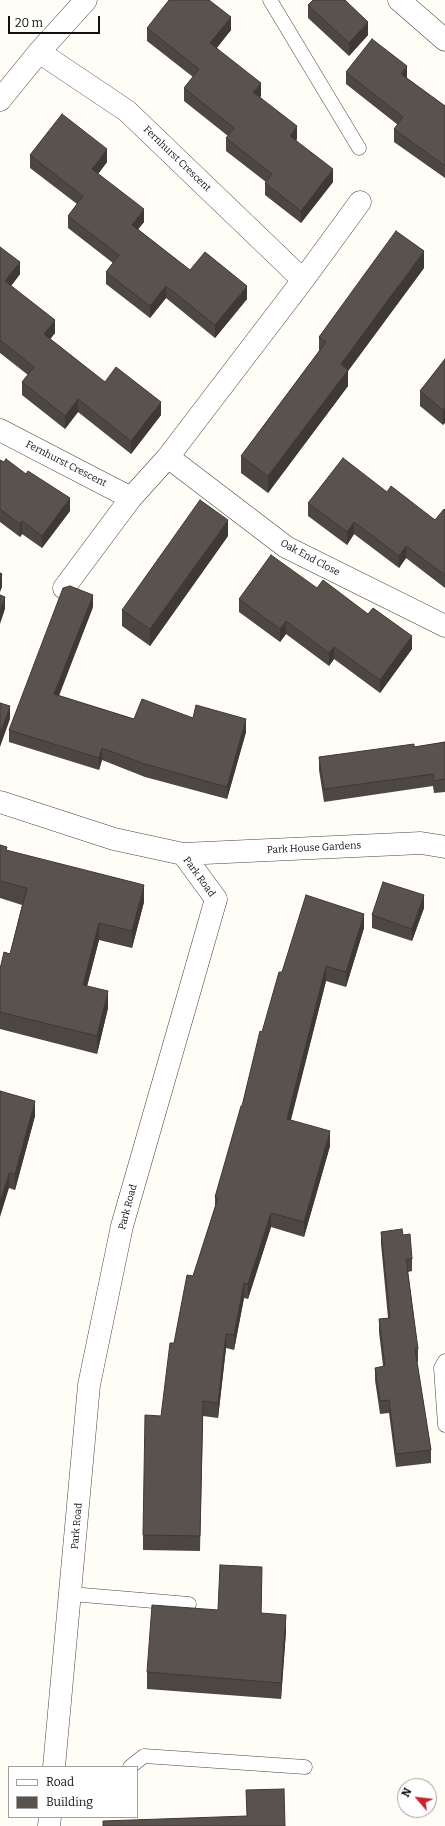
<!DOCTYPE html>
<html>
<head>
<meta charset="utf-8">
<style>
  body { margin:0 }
  #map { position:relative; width:445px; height:1826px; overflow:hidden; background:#fffdf5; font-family:Bitter,serif }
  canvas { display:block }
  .legend { position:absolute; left:8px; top:1766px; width:130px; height:52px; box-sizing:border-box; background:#fff; border:1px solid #a0a0a0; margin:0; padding:5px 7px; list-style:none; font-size:12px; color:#111 }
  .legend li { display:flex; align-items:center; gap:8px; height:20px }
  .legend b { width:20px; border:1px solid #a0a0a0 }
  .north { position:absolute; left:397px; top:1778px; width:40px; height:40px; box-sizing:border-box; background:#fff; border:1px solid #a0a0a0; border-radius:50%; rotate:298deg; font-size:11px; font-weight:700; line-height:16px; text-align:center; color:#111 }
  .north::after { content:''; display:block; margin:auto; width:14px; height:18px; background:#c4262e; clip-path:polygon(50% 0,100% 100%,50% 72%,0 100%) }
  .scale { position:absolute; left:8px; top:16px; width:92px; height:18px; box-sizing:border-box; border:2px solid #111; border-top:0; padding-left:5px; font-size:12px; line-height:14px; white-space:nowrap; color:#111; -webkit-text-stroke:3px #fff; paint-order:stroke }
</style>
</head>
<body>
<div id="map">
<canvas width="445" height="1826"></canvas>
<ul class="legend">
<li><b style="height:5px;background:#fff"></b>Road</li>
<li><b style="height:11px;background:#5a524d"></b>Building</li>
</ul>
<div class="north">N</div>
<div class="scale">20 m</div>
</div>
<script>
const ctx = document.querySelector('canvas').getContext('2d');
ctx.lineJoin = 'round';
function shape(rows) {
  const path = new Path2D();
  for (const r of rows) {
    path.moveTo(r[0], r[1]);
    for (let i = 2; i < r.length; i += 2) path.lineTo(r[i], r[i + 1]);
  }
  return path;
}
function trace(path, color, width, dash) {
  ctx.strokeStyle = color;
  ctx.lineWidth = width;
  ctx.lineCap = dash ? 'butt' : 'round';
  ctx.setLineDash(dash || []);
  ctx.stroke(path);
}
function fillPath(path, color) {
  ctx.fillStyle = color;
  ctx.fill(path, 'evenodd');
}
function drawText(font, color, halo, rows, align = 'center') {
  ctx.font = font + ' Bitter,serif';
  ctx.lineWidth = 4;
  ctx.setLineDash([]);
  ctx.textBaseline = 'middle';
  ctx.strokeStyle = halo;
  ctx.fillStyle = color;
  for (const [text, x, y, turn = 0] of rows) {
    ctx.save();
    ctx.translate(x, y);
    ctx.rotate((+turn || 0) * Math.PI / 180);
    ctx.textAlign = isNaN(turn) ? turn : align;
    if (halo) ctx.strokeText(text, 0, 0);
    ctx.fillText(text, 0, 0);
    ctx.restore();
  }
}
const lane = shape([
  [270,0,359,148],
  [445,1425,441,1368,445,1361],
  [71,1594,189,1604],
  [130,1767,144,1756,305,1767]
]);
const street = shape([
  [399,0,445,40],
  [39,52,127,111,303,280],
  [0,100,39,52,86,0],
  [0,430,131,498],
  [168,457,286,547,445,626],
  [64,588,131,498,168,457,303,280,360,202],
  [0,802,114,839,183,854,216,899,122,1226,89,1385,54,1767],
  [183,854,421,843,445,847],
  [49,1826,50,1817]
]);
trace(lane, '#444', 15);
trace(street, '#444', 23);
trace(lane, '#fff', 14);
trace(street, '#fff', 22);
fillPath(shape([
  [308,5,368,35,349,56,308,18],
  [147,28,231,30,217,48,261,96,260,97,297,139,296,140,333,182,301,223,265,195,265,183,266,182,226,151,226,138,228,136,184,101,184,88,193,77,147,41],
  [346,72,407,78,445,106,445,178,394,142,394,129,398,125,346,84],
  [30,155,107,162,98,174,144,222,138,229,190,270,247,299,215,338,166,298,150,318,106,284,106,272,113,263,68,228,68,216,77,204,30,168],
  [0,247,20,274,11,286,55,333,50,339,105,382,161,415,131,454,78,412,65,429,22,395,22,382,28,375,0,353],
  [424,268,348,371,348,386,268,493,241,473,241,456,319,351,319,337],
  [445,359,443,425,420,406,420,391],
  [0,460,70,511,42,548,22,534,20,537,0,522],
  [387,492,435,520,445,510,445,588,406,558,399,568,354,534,347,545,308,516,308,503],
  [228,536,150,646,122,626,122,610],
  [317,588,412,649,380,693,334,659,329,666,286,634,280,642,239,612,239,599],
  [93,607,59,696,134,719,193,718,246,732,227,799,145,777,102,760,99,770,9,742,9,730],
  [445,742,445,792,434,793,433,786,324,802,319,770,319,757,414,747],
  [0,845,7,850,144,902,132,948,99,940,87,986,108,1008,97,1054,0,1029,0,969,10,954,22,905,0,898],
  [424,908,412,941,372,928,372,915],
  [364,928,346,987,326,981,291,1120,330,1146,304,1237,271,1227,248,1299,244,1298,234,1350,226,1348,218,1418,203,1416,200,1551,143,1550,143,1535,161,1416,174,1343,193,1276,215,1207,215,1197,242,1106,262,1032,282,972],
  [0,1091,35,1116,15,1190,9,1188],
  [381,1232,403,1235,412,1259,412,1271,408,1272,418,1349,418,1362,417,1362,431,1450,431,1463,396,1467,389,1413,380,1414,375,1380,375,1368,383,1366,379,1332,379,1319,388,1318,381,1244],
  [262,1583,261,1613,286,1631,281,1699,147,1689,147,1672,218,1610]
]), '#4d4742');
fillPath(shape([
  [231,17,231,30,210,55,210,43],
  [368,22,368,35,349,56,349,43],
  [407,66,407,79,401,74],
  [261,83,261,96,253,105,253,92],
  [297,126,297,139,290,148,290,136],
  [107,149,107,162,92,182,92,169],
  [333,169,333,182,301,223,301,211],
  [144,209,144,222,132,237,132,225],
  [424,251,424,268,348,371,348,386,268,493,268,476,341,364],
  [20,262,20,274,5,294,5,281],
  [166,286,166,298,150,318,150,306],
  [247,286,247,299,215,338,215,325],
  [55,320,55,333,44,347,44,334],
  [78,399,78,412,65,429,65,416],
  [161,402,161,415,131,454,131,441],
  [445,408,445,423,443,425,443,410],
  [70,498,70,511,42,548,42,536],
  [228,520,228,536,150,646,150,629],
  [22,521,22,534,20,537,20,524],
  [354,522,354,534,347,545,347,532],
  [406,546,406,558,399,568,399,556],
  [2,574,2,587,0,592,0,580],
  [93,595,93,607,54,707,54,694],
  [5,597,5,609,0,624,0,611],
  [286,621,286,634,280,642,280,629],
  [412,636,412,649,380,693,380,680],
  [334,647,334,659,329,666,329,653],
  [10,706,10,719,0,747,0,734],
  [246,719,246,732,227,799,227,787],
  [102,748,102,760,99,770,99,758],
  [144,885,144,902,132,948,132,931],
  [424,895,424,908,412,941,412,929],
  [364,914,364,928,346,987,346,972],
  [99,923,99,940,83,1002,83,985],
  [326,966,326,981,287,1134,287,1119],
  [108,991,108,1008,97,1054,97,1036],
  [35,1101,35,1116,15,1190,15,1174],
  [330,1131,330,1146,304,1237,304,1222],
  [9,1173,9,1188,0,1217,0,1202],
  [271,1213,271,1227,248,1299,248,1284],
  [244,1283,244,1298,234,1350,234,1335],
  [226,1334,226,1348,218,1418,218,1403],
  [262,1567,262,1583,261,1629,261,1613],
  [286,1615,286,1631,281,1699,281,1683]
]), '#3f3936');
const building = shape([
  [169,0,209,0,231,17,210,43,261,83,253,92,297,126,290,136,333,169,301,211,265,183,272,174,226,138,234,128,184,88,199,69,147,28,169,0],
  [313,0,345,0,368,22,349,43,308,5,313,0],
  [372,39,407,66,401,74,445,106,445,166,394,129,403,117,346,72,372,39],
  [62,114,107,149,92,169,144,209,132,225,190,270,205,252,247,286,215,325,166,286,150,306,106,272,119,255,68,216,83,196,30,155,62,114],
  [396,231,424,251,341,364,348,370,268,476,241,456,326,342,319,337,396,231],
  [0,247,20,262,5,281,55,320,44,334,105,382,116,367,161,402,131,441,78,399,65,416,22,382,34,367,0,340,0,247],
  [445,359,445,408,443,410,420,391,445,359],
  [343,458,387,492,391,486,435,520,444,509,445,510,445,575,406,546,399,556,354,522,347,532,308,503,343,458],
  [6,459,26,474,28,471,70,498,42,536,22,521,20,524,0,509,0,460,4,462,6,459],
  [200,500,228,520,150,629,122,610,200,500],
  [271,555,317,588,323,580,368,614,373,608,412,636,380,680,334,647,329,653,286,621,280,629,239,599,271,555],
  [0,573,2,574,0,580,0,573],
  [70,586,93,595,54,694,134,719,142,699,193,718,196,705,246,719,227,787,145,764,102,748,99,758,9,730,63,588,70,586],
  [0,595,5,597,0,611,0,595],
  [0,703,10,706,0,734,0,703],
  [445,742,445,779,434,781,433,774,324,789,319,757,414,744,414,747,445,742],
  [0,845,7,847,6,850,144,885,132,931,99,923,83,985,108,991,97,1036,0,1012,0,969,4,952,10,954,27,888,0,881,0,845],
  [383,882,424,895,412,929,372,915,383,882],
  [306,895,364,914,346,972,326,966,287,1119,330,1131,304,1222,271,1213,248,1284,244,1283,234,1335,226,1334,218,1403,203,1401,200,1536,143,1535,145,1415,161,1416,170,1343,174,1343,187,1275,193,1276,218,1198,215,1197,241,1106,242,1106,260,1031,262,1032,279,972,282,972,306,895],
  [0,1091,35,1101,15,1174,9,1173,0,1202,0,1091],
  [402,1229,403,1235,410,1234,412,1259,406,1259,418,1349,415,1349,431,1450,396,1454,389,1400,380,1401,375,1368,385,1366,379,1319,390,1318,381,1232,402,1229],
  [220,1565,262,1567,261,1613,286,1615,281,1683,147,1672,152,1605,218,1610,220,1565],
  [284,1789,285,1826,103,1826,103,1821,247,1816,246,1790,284,1789]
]);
fillPath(building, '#5a524d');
trace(building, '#3f3936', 1);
drawText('10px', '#111', '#fff', [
  ["Fernhurst Crescent",177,159,44],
  ["Fernhurst Crescent",66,464,27],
  ["Oak End Close",310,558,28],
  ["Park House Gardens",314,848,-3],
  ["Park Road",199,877,54],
  ["Park Road",128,1207,-75],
  ["Park Road",77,1526,-85]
]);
</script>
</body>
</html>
